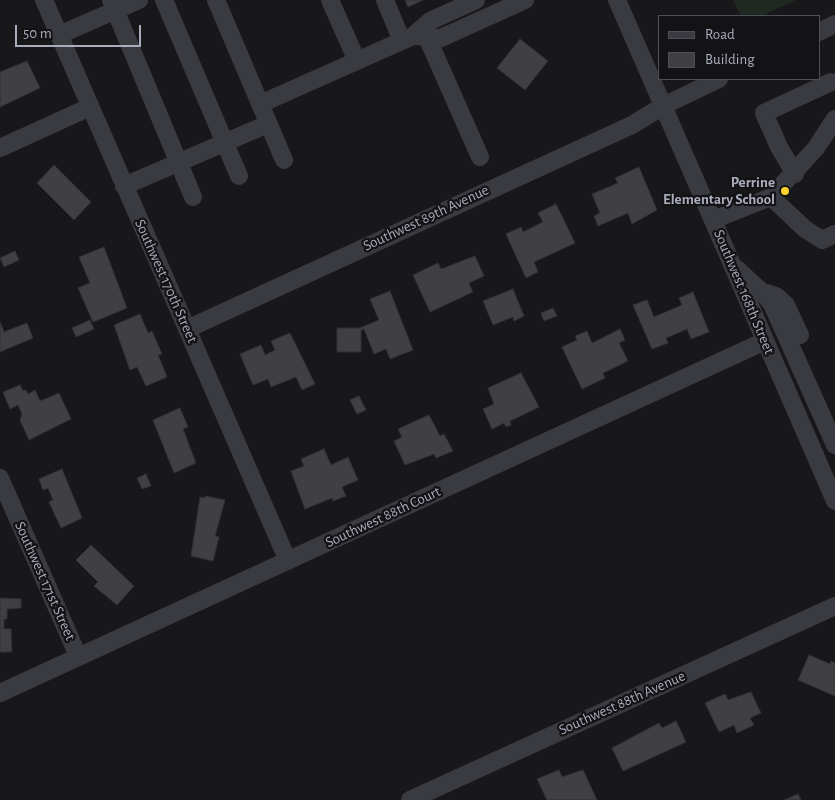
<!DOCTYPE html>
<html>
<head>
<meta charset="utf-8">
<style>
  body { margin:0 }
  #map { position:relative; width:835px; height:800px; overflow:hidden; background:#18181a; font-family:"Alegreya Sans",sans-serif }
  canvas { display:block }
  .legend { position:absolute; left:658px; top:15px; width:162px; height:65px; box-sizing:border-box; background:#131215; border:1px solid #4f5057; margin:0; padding:6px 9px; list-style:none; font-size:15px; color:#a9acba }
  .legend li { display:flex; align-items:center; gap:10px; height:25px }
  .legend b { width:25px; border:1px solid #4f5057 }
  .scale { position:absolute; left:15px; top:25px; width:126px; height:22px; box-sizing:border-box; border:2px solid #a9acba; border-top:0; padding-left:6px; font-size:15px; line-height:18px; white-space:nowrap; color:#a9acba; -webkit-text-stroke:4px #131215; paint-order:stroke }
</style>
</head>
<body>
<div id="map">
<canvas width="835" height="800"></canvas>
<ul class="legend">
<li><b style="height:6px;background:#3a3a41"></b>Road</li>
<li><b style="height:14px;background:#3f3f44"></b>Building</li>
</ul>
<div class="scale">50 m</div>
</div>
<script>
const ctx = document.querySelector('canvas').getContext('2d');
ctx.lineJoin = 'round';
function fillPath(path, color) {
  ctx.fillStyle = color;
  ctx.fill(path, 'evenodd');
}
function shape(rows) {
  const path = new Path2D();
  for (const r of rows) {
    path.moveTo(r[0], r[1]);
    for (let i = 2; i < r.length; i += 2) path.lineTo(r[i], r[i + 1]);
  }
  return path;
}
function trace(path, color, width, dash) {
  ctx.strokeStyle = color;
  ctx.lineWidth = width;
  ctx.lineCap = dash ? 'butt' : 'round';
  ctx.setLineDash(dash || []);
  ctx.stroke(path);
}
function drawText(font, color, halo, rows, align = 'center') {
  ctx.font = font + ' "Alegreya Sans",sans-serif';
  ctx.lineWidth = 4.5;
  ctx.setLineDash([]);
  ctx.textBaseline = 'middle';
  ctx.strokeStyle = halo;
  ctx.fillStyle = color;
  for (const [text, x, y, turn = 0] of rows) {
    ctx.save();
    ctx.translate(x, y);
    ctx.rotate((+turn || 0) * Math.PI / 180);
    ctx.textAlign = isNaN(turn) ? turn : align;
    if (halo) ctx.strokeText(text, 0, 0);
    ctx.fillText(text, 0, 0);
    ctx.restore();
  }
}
fillPath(shape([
  [733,0,796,0,762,16,741,16]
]), '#1f2821');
const building = shape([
  [405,0,423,0,408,7,405,0],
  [520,39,548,61,525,90,497,68,520,39],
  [27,61,40,88,0,107,0,72,27,61],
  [54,165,91,202,74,220,37,183,54,165],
  [639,167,657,210,632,224,628,213,598,226,594,216,600,213,592,194,618,183,615,178,639,167],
  [556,204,575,243,534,262,538,272,526,278,506,234,521,227,523,232,543,222,538,213,556,204],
  [104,247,127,308,93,322,78,288,90,283,79,257,104,247],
  [15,251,19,260,4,267,0,258,15,251],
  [475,256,484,276,469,283,473,292,430,312,413,275,438,263,441,269,475,256],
  [513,289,524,316,514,321,513,317,493,325,483,301,513,289],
  [390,291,413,350,390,359,386,349,374,354,364,329,361,330,361,352,337,352,337,328,360,328,379,320,370,299,390,291],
  [693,292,709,332,691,339,687,329,666,338,668,343,652,349,633,305,647,300,654,317,682,305,679,298,693,292],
  [553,308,557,316,544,321,541,313,553,308],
  [140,314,148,333,152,331,162,354,158,355,167,377,146,386,137,367,130,370,114,325,140,314],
  [90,320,94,329,76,337,72,328,90,320],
  [0,322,4,332,27,323,33,338,0,352,0,322],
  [620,329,625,340,619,343,628,361,603,373,605,378,582,389,562,347,577,340,575,336,587,331,592,343,620,329],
  [290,333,315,384,302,390,296,377,271,387,268,379,253,385,240,354,261,345,265,355,275,350,271,341,290,333],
  [521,373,539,407,510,421,511,425,506,427,504,423,492,429,483,409,494,404,488,388,521,373],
  [20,385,23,391,26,390,28,394,35,390,40,401,59,393,71,419,29,440,20,420,22,414,18,405,10,409,3,392,20,385],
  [359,396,366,410,357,414,350,400,359,396],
  [180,408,188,427,183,429,196,463,174,473,153,420,180,408],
  [429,415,440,436,444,434,453,451,436,458,434,454,405,465,394,441,402,437,398,429,429,415],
  [324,449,331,465,348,457,358,480,342,487,346,496,333,501,332,498,305,509,291,471,304,466,301,459,324,449],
  [62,469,82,518,61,528,49,502,53,500,48,488,43,490,39,479,62,469],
  [146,474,151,486,142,489,137,478,146,474],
  [205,496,225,500,215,536,219,537,213,561,191,556,200,497,205,498,205,496],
  [91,545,134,586,117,605,94,586,98,582,76,560,91,545],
  [0,598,21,599,21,608,7,609,7,619,4,619,4,629,11,629,12,652,0,652,0,598],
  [809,655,830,664,831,661,835,663,835,696,798,680,809,655],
  [751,692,761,713,750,718,754,725,737,733,734,725,719,732,705,703,725,694,728,700,751,692],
  [676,721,686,742,623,771,612,748,659,723,662,728,676,721],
  [559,770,562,777,583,770,597,800,547,800,537,779,559,770],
  [798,794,801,800,784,800,798,794]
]);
fillPath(building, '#3f3f44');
trace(building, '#323136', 1);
trace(shape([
  [44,0,288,561],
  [111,0,193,197],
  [164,0,239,176],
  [216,0,284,160],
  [330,0,357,61],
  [385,0,402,41],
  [476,0,430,21,413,36,441,38,525,0],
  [617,0,835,501],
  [423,28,480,157],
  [819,32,835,24],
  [59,35,139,0],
  [260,104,413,36],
  [0,148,90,107],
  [795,174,779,147,764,113,831,82],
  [124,186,268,124],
  [771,197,805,229,822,240,835,234],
  [713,220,771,197,816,148,835,119],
  [737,269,762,292,772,304,835,445],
  [767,293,776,296,786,305,800,335],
  [187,329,632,125,663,106,719,79],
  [0,478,78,656],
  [0,693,765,341],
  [410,800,835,606]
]), '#3a3a41', 18);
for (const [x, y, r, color] of [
  [785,191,5,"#fdd32c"]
]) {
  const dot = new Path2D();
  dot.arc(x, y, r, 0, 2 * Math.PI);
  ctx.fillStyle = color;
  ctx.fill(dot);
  trace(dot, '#131215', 2);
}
drawText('bold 15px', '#a9acba', '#131215', [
  ["Perrine",775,182],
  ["Elementary School",775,199]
], 'right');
drawText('15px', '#a9acba', '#131215', [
  ["Southwest 89th Avenue",426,218,-25],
  ["Southwest 170th Street",166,281,66],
  ["Southwest 168th Street",744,292,67],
  ["Southwest 88th Court",383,517,-25],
  ["Southwest 171st Street",45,581,66],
  ["Southwest 88th Avenue",622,703,-24]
]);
</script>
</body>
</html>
